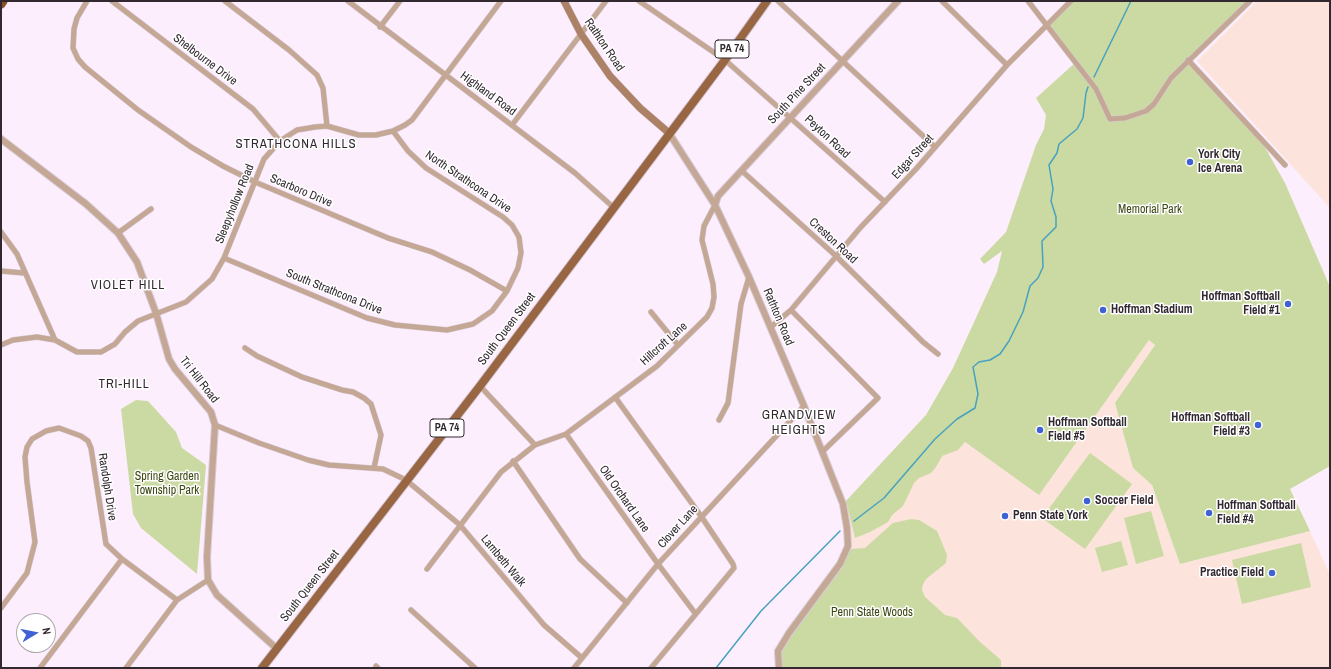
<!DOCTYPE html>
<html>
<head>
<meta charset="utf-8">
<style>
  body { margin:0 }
  #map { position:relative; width:1331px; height:669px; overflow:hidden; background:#fceefc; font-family:"Archivo Narrow",sans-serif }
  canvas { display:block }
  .frame { position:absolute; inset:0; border:2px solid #312830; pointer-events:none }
  .north { position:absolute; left:16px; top:613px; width:40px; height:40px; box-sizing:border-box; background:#fff; border:1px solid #ada9ac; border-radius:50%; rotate:80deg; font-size:11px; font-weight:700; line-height:16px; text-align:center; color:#312830 }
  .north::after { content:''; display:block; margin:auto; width:14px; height:18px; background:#3f61d3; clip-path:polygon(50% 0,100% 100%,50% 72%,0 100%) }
</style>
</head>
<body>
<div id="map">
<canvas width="1331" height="669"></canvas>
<div class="frame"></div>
<div class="north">N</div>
</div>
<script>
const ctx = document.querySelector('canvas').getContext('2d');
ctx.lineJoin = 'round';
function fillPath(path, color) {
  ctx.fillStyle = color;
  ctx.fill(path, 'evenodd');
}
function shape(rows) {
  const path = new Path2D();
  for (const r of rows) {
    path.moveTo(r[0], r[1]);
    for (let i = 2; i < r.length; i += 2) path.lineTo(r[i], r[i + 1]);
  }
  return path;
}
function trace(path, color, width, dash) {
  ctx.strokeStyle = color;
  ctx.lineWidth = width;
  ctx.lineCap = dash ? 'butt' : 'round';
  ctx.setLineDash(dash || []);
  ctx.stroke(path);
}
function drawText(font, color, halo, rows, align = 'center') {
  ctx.font = font + ' "Archivo Narrow",sans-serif';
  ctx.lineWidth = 3;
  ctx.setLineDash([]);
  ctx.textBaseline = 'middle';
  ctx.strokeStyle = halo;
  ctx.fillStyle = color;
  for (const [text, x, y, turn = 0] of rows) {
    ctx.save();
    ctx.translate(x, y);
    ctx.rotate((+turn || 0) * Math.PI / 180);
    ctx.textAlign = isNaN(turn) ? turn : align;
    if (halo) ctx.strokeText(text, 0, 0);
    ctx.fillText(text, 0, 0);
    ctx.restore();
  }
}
fillPath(shape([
  [1257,1,1330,1,1330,208,1197,61],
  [1149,340,1155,345,1115,403,1133,468,1152,485,1180,564,1310,531,1330,575,1330,668,779,668,852,549,846,501,926,415,1039,494]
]), '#fce3db');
fillPath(shape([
  [1071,1,1250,1,1188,60,1262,142,1285,183,1330,287,1330,466,1290,489,1310,531,1180,564,1152,485,1133,468,1115,403,1155,345,1149,340,1039,495,965,442,958,450,942,456,936,467,931,473,919,478,914,483,903,506,892,515,888,522,870,532,855,538,846,501,926,415,953,368,997,272,1002,251,984,264,980,259,1006,232,1036,145,1044,129,1046,115,1036,98,1076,62,1046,25],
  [136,400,148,401,176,432,182,448,206,465,197,574,141,528,133,514,121,409],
  [1090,453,1132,484,1085,549,1042,518],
  [1151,511,1164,556,1136,564,1124,518],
  [911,519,919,520,937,531,947,555,946,563,926,579,923,584,922,590,925,597,945,615,957,618,980,642,1001,660,1001,668,779,668,778,651,823,589,848,546,852,549,865,548,893,523],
  [1121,541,1128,565,1102,572,1095,548],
  [1301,543,1311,587,1242,604,1232,560]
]), '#cbdaa2');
trace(shape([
  [1094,77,1131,1],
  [854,521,884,498,935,439,957,419,975,408,978,394,973,367,979,362,990,360,1000,354,1009,341,1023,312,1030,286,1038,278,1043,267,1042,241,1056,227,1056,217,1051,201,1053,189,1049,165,1057,153,1059,144,1077,129,1083,118,1086,93,1088,87],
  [716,668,761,611,840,531]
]), '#47a2c0', 1.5);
const minor = shape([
  [87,1,77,18,74,29,73,48,78,59,85,67,138,110,191,147,223,166,255,182,388,238,432,252,470,270,507,291],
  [112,1,253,109,280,141],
  [225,1,289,50,317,75,323,88,327,126],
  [348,1,575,173,613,207],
  [639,1,725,60,885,202],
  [778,1,935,147],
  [942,1,1007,65],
  [1028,1,1096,89,1110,119,1125,118,1146,111,1154,104,1171,78,1250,1],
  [380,27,400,1],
  [1188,60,1285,165],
  [512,125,606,1],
  [742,171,836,256,923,342,938,354],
  [1,232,17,254,55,340],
  [118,233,151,209],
  [224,258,367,318,395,325,447,330,473,324,492,311,507,291,518,268,521,253,519,237,512,225,503,217,426,168,408,151,393,131],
  [1,271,24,273],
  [791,310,878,398,822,452],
  [651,312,678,345],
  [771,327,791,310,860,228,916,169,1007,65,1071,1],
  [1,345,13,340,37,337,55,340,77,352,101,352,115,344,125,332,138,321,186,302,212,279,224,258,264,159,280,141,297,130,315,127,327,126,359,135,376,135,393,131,405,125,412,120,501,1],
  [245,348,257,356,302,377,342,390,353,392,364,398,371,404,381,435,374,468],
  [480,386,535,445],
  [615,397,701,516,733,564,734,568,651,668],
  [719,420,728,403,741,304,749,277],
  [215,425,259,443,308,460,329,465,383,469,406,480,460,525,544,625,582,658],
  [566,434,658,564,695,613],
  [513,461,580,559,627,603],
  [427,569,501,472,535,445,566,434,657,366,707,317,712,308,714,297,713,284,702,240,704,226,715,205],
  [1,608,27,573,35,542,27,482,25,457,27,447,32,439,46,431,59,428,81,436,88,441,91,448,106,544,122,559,177,600],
  [411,610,475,668],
  [376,666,378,668],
  [40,668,122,559],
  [126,668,177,600,208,580],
  [574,668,658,564,804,406]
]);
const tertiary = shape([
  [669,133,715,205,749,277,804,406,843,504,847,528,848,546,840,564,789,633,778,651,779,668],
  [1,139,86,204,118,233,137,262,156,313,169,359,175,369,211,412,215,425,207,557,208,580,217,595,276,648],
  [715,205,718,196,898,1]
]);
const secondary = shape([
  [564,1,581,34,610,76,640,108,669,133]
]);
const primary = shape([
  [262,668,480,386,725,60,767,1]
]);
const motorway = shape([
  [1,4,3,1]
]);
trace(minor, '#d7cad7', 6);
trace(tertiary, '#d7cad7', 8);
trace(secondary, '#d7cad7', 8);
trace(primary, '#d7cad7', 10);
trace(motorway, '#d7cad7', 10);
trace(minor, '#c4a794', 5);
trace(tertiary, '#c4a794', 6);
trace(secondary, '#ac8166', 7);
trace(primary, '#964', 8);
trace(motorway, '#894f24', 9);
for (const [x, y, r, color] of [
  [1190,162,4,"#3f61d3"],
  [1288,304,4,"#3f61d3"],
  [1103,310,4,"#3f61d3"],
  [1258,425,4,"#3f61d3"],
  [1040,430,4,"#3f61d3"],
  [1087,501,4,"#3f61d3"],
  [1209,513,4,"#3f61d3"],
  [1005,516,4,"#3f61d3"],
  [1272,573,4,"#3f61d3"]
]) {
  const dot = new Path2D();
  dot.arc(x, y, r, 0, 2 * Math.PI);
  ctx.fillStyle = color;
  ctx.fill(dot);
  trace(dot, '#fff', 1.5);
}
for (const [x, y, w] of [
  [732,49,34],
  [447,428,34]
]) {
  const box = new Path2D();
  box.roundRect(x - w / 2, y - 9, w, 18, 3);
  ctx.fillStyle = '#fff';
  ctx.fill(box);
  trace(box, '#312830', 1);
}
drawText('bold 11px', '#312830', null, [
  ["PA 74",732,49],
  ["PA 74",447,428]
]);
drawText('12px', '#312830', '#fff', [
  ["Rathton Road",604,45,56],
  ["Shelbourne Drive",205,60,37],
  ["Highland Road",488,94,36],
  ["South Pine Street",797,94,-47],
  ["Peyton Road",827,137,43],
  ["Edgar Street",913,157,-48],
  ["North Strathcona Drive",468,182,34],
  ["Scarboro Drive",301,191,23],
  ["Sleepyhollow Road",235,204,-68],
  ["Creston Road",833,241,43],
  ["South Strathcona Drive",334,292,22],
  ["Rathton Road",778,317,67],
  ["South Queen Street",507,329,-53],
  ["Hillcroft Lane",664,344,-42],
  ["Tri Hill Road",199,380,52],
  ["Randolph Drive",107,487,81],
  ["Old Orchard Lane",624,499,55],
  ["Clover Lane",678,527,-48],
  ["Lambeth Walk",503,561,50],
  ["South Queen Street",310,586,-52]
]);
drawText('bold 12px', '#312830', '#fff', [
  ["York City",1198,155],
  ["Ice Arena",1198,169],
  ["Hoffman Softball",1280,297,"right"],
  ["Field #1",1280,311,"right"],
  ["Hoffman Stadium",1111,310],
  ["Hoffman Softball",1250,418,"right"],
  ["Field #3",1250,432,"right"],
  ["Hoffman Softball",1048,423],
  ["Field #5",1048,437],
  ["Soccer Field",1095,501],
  ["Hoffman Softball",1217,506],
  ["Field #4",1217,520],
  ["Penn State York",1013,516],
  ["Practice Field",1264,573,"right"]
], 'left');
drawText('12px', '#3c4712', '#fff', [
  ["Memorial Park",1150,210],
  ["Spring Garden",167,477],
  ["Township Park",167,491],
  ["Penn State Woods",872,613]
]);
ctx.letterSpacing = '1px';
drawText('13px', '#312830', '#fff', [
  ["STRATHCONA HILLS",296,145],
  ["VIOLET HILL",128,286],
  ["TRI-HILL",124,385],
  ["GRANDVIEW",799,416],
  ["HEIGHTS",799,431]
]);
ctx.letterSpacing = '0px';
</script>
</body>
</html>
